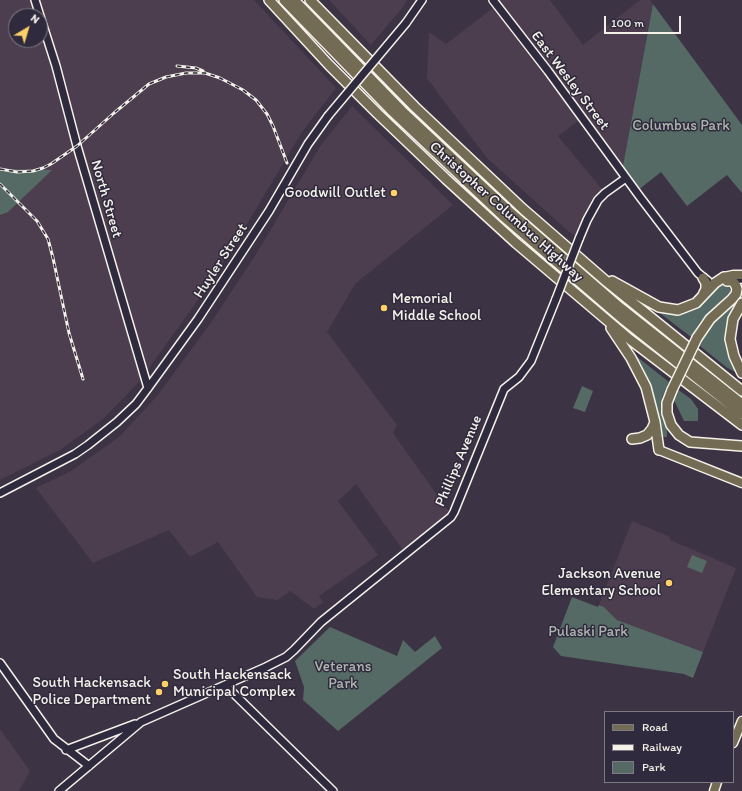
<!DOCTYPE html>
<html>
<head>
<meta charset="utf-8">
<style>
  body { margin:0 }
  #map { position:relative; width:742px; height:791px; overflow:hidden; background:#3c3345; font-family:Itim,sans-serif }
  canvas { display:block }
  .legend { position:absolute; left:604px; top:711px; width:130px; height:72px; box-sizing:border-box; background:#2f2a3d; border:1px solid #7e7a81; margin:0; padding:5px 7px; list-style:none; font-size:12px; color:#f4f1e8 }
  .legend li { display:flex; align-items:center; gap:8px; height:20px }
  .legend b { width:20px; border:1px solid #7e7a81 }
  .north { position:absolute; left:8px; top:8px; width:40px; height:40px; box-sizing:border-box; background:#2f2a3d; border:1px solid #7e7a81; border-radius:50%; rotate:38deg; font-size:11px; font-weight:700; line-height:16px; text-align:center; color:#f4f1e8 }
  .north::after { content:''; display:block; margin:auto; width:14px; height:18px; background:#ffd166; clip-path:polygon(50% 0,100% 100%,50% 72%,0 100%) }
  .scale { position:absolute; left:604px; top:16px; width:77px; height:18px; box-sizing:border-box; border:2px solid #f4f1e8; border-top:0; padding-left:5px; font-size:12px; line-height:14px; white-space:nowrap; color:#f4f1e8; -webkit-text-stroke:3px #2f2a3d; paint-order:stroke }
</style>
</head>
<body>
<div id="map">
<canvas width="742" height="791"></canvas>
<ul class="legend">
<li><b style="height:5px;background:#746b55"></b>Road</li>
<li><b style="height:5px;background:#f4f1e8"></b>Railway</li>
<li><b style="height:11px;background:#566a65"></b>Park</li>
</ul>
<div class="north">N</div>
<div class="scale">100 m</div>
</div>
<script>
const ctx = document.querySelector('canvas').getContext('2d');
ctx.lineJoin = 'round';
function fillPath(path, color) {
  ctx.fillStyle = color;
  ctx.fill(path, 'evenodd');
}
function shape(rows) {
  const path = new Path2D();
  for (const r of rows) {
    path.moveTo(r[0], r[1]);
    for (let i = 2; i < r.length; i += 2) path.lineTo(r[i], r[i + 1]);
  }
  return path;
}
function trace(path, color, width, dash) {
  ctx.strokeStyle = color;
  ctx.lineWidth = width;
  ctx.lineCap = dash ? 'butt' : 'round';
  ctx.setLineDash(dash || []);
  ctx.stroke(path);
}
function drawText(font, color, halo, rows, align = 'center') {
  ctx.font = font + ' Itim,sans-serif';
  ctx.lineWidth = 3;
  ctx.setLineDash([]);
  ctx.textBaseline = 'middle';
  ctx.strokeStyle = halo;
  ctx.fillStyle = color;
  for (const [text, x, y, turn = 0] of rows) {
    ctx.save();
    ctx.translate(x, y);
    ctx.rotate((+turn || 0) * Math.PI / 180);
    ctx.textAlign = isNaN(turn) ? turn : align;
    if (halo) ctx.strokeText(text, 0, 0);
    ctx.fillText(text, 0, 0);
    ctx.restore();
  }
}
fillPath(shape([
  [0,0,254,0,336,88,302,132,235,244,191,310,139,382,103,419,60,450,0,480],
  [16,16,40,16,40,40,16,40],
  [329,0,407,0,403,7,371,45],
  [493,0,550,0,583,45,640,0,650,0,653,4,622,171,582,118,558,136,605,193,579,239,568,231,487,158,446,104,427,78,429,32,446,44,497,5],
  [352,106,453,205,355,284,327,332,397,425,393,433,452,516,405,553,356,484,338,501,378,555,319,596,323,602,314,609,290,591,278,600,257,597,218,542,190,557,169,530,93,563,36,488,71,471,119,437,157,396,210,324,255,256,321,145],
  [632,521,670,537,670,540,736,568,703,652,617,620,604,607,599,605],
  [0,729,30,771,19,791,0,791]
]), '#4c3e4e');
fillPath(shape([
  [653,4,742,125,742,193,727,175,687,206,661,172,637,191,622,171],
  [0,168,1,169,52,170,8,212,0,215],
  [727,284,731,291,700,322,691,337,653,308,675,314,686,313,700,306,719,285],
  [740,298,729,319,727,345,739,374,726,367,700,346,711,324],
  [636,356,669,382,662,397,661,408,667,431,667,437,660,437,653,394,645,373],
  [582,386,593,391,585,412,573,408],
  [677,389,691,399,698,409,698,421,684,421,673,398],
  [692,555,707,561,702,573,687,567],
  [572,597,598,607,599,605,604,607,617,620,703,652,693,678,684,674,561,656,553,647],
  [330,627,397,656,403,640,415,652,435,636,442,648,338,731,303,700,304,687,295,661]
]), '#566a65');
const secondary = shape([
  [35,0,40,16],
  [493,0,548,71,640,197,698,273,708,281],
  [40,16,56,66,77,146,148,388],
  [406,23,422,0],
  [579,239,587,220,598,200,605,193,626,178],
  [727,281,742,279],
  [0,493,75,454,88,445,117,422,136,404,148,388,198,319,269,211,308,144,328,116],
  [0,663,54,739,89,766],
  [225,685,333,791],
  [66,750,135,724],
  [59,791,141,722,266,667,286,657,294,650,321,622,451,517,454,512,504,389,519,377,531,361,556,299]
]);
const primary = shape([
  [724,277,733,275,742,275],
  [659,450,742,483],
  [733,743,742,721],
  [714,791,717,782]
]);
const highway = shape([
  [269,0,329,65,378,114,446,179,516,243,628,338,742,425],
  [284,0,393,112,503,216,624,320,742,414],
  [294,0,402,111,512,214,617,305,742,404],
  [310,0,415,107,523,209,607,282,742,391],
  [703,278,706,283,706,289,703,295],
  [612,281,659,307,678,310,696,303,715,283,724,277],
  [742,303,733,319,730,339,734,356,742,373],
  [611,328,631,358,646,387,655,422,659,450],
  [697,338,710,319,732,299,736,294,737,289,735,284,732,281,727,281],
  [672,390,667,403,667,413,671,425,679,435,690,442,742,446],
  [632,439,640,438,647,435,652,429,655,422]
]);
trace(secondary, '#f4f1e8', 10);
trace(primary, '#f4f1e8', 11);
trace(highway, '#f4f1e8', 12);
trace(secondary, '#2f2a3d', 7);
trace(primary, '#746b55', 8);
trace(highway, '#746b55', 9);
const rail = shape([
  [177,66,196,68,203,71],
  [0,169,17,172,33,171,43,168,51,164,77,146,114,113,149,84,166,77,186,73,205,73,220,78,243,90,256,100,267,114,273,126,287,163],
  [0,184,37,221,48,239,53,258,69,333,83,379]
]);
trace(rail, '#f4f1e8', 3);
trace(rail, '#2f2a3d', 1.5, [4.5]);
const secondaryBridge = shape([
  [328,116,406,23],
  [556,299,579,239]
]);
const highwayBridge = shape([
  [672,390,697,338]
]);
trace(secondaryBridge, '#f4f1e8', 10, []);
trace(highwayBridge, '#f4f1e8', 12, []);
trace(secondaryBridge, '#2f2a3d', 7);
trace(highwayBridge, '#746b55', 9);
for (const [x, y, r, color] of [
  [394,193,4,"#ffd166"],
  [384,308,4,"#ffd166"],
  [669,583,4,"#ffd166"],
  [165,684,4,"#ffd166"],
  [159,692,4,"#ffd166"]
]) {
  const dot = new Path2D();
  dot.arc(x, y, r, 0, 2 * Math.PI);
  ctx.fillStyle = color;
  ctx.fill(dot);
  trace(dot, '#2f2a3d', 1.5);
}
drawText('15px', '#f4f1e8', '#2f2a3d', [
  ["East Wesley Street",570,81,53],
  ["North Street",106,199,74],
  ["Christopher Columbus Highway",506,212,42],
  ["Huyler Street",221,261,-57],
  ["Phillips Avenue",459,461,-67]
]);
drawText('15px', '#adb4ad', '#2f2a3d', [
  ["Columbus Park",681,126],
  ["Pulaski Park",588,632],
  ["Veterans",343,667],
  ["Park",343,684]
]);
drawText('15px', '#f4f1e8', '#2f2a3d', [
  ["Goodwill Outlet",386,193],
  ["Memorial",392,299,"left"],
  ["Middle School",392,316,"left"],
  ["Jackson Avenue",661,574],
  ["Elementary School",661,591],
  ["South Hackensack",173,675,"left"],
  ["Municipal Complex",173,692,"left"],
  ["South Hackensack",151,683],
  ["Police Department",151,700]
], 'right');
</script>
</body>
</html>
